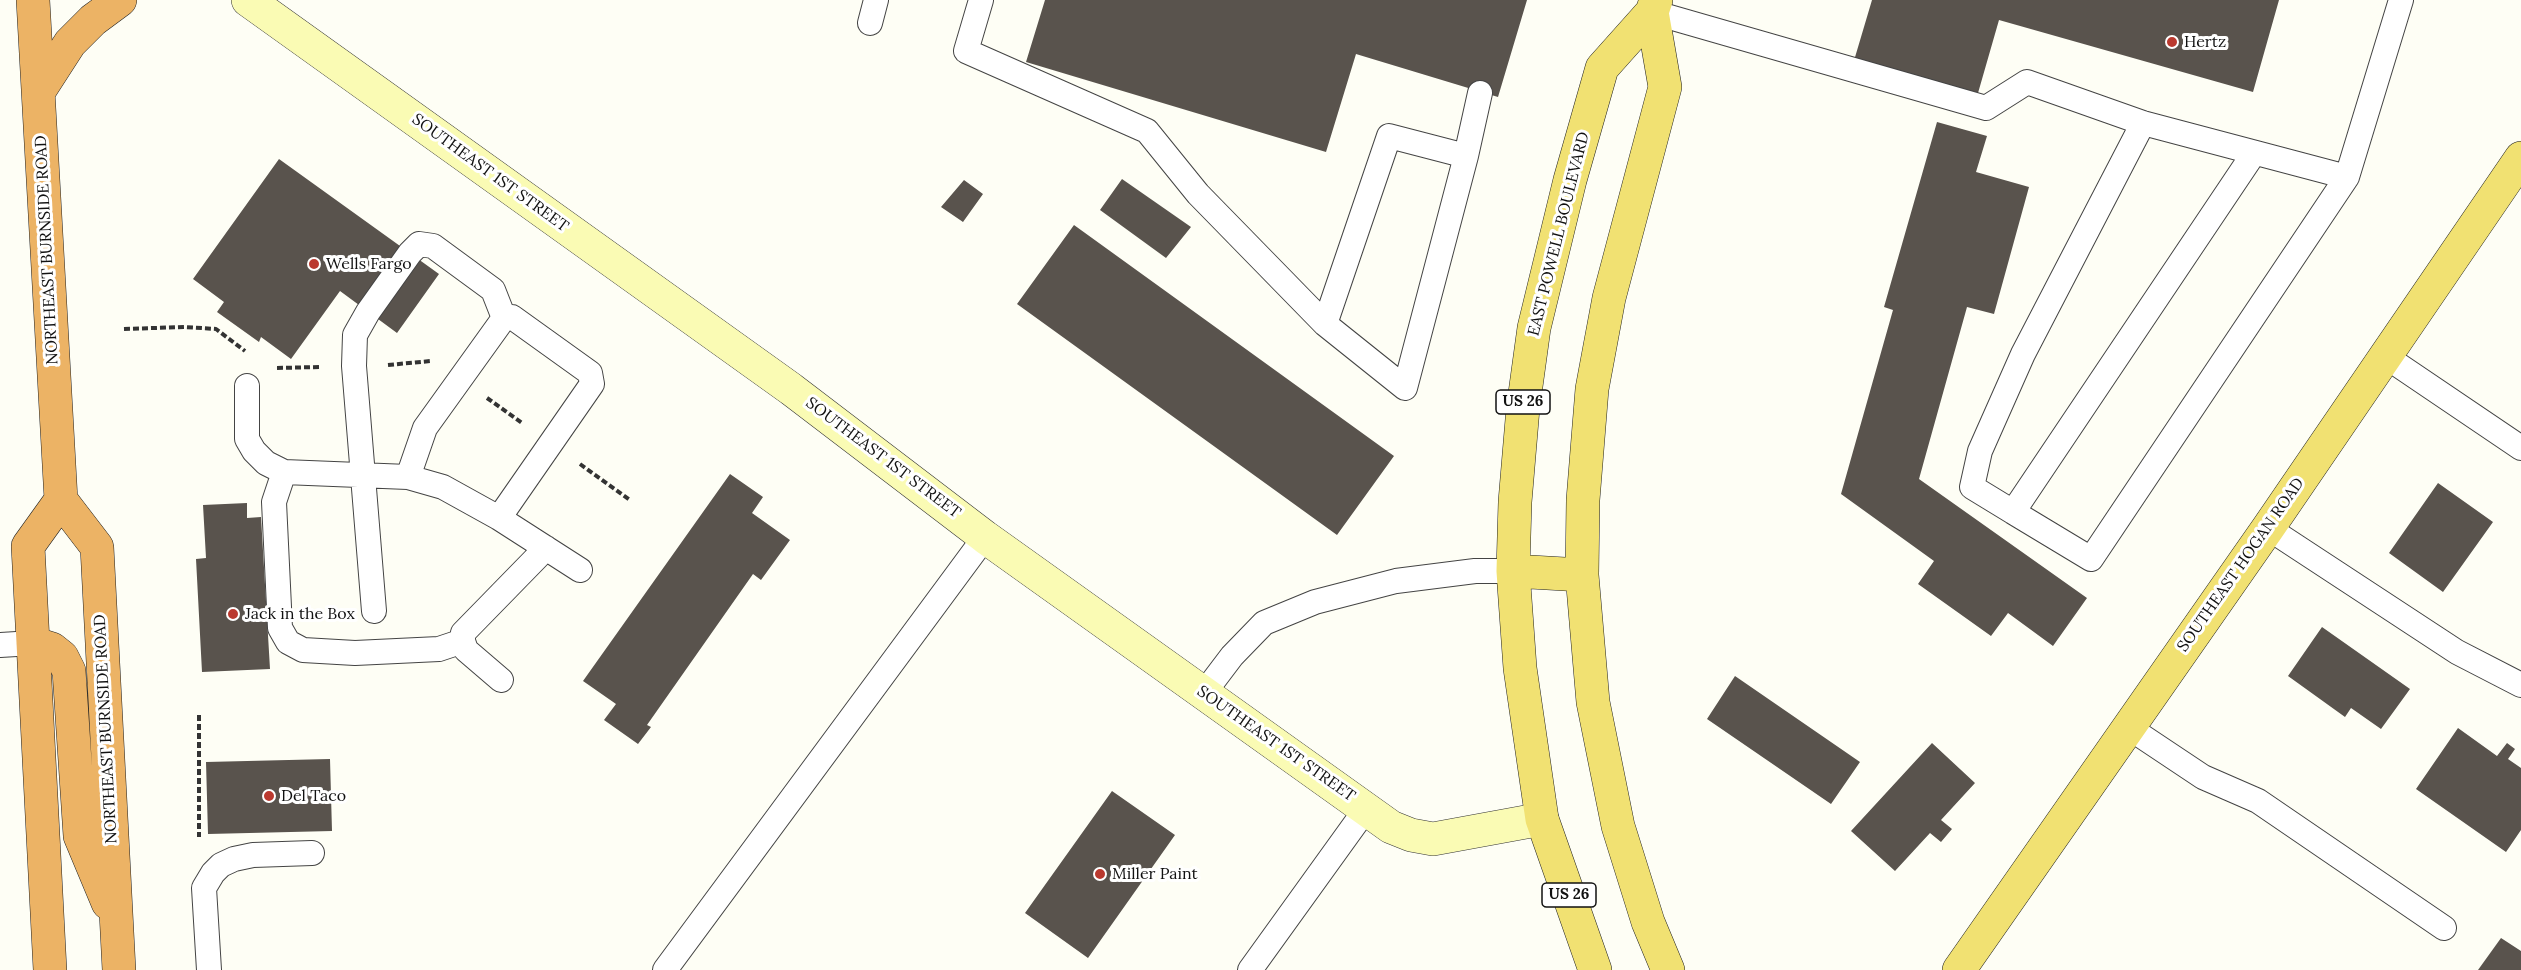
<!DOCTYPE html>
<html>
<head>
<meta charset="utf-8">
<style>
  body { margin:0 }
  canvas { display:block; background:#fefef5 }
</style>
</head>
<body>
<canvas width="2521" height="970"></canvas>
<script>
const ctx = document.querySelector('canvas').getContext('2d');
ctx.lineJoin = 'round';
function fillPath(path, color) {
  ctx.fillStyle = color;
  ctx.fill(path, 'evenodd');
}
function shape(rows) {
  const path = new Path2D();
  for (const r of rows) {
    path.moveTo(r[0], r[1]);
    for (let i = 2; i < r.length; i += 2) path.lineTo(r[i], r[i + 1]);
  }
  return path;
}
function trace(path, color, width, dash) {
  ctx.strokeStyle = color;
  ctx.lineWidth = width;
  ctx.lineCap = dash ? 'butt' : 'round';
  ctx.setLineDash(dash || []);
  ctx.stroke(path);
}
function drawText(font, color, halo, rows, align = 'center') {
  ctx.font = font + ' Lora,serif';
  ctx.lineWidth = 6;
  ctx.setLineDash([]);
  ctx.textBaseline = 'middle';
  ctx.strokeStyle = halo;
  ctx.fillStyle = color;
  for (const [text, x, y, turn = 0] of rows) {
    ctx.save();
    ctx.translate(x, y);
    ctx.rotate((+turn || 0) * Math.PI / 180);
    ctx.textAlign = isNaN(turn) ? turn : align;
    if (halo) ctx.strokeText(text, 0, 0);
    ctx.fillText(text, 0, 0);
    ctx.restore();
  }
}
fillPath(shape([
  [1045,0,1527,0,1498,97,1356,54,1326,152,1026,62],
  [1872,0,2279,0,2253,92,1999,20,1976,100,1853,64],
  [1937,122,1987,136,1976,172,2029,187,1994,314,1967,307,1919,479,2087,598,2053,646,2008,613,1991,636,1918,584,1934,561,1841,494,1893,310,1884,307],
  [279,159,439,274,397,333,340,291,291,359,261,337,259,342,217,312,224,302,193,279],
  [1122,179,1191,227,1166,258,1100,210],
  [964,180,983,194,963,222,941,207],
  [1074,225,1394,456,1337,535,1017,304],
  [730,474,763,497,752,513,790,540,761,580,753,574,647,725,651,727,638,744,604,720,616,704,583,681],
  [2438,483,2493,522,2443,592,2389,553],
  [247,503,247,518,261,517,270,669,202,672,196,559,206,558,203,505],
  [2322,627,2410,689,2381,729,2351,708,2345,717,2288,676],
  [1735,676,1860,762,1831,804,1707,719],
  [2458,728,2497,756,2507,743,2515,749,2508,759,2521,768,2521,830,2506,852,2416,789],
  [1932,743,1975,783,1941,820,1952,829,1941,842,1930,833,1895,871,1851,831],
  [330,759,332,831,208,834,206,762],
  [1112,791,1175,835,1088,958,1025,913],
  [2501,938,2521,951,2521,970,2478,970]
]), '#59534d');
const lane = shape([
  [981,0,966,51,1147,131,1198,194,1325,324,1405,388,1466,156,1480,93],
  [1652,12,1986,108,2027,82,2143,123,2347,177,2401,0],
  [870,23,876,0],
  [2254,153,2013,512,2091,559,2347,177],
  [1325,324,1389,136,1466,156],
  [2385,356,2521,448],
  [247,386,247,439,254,451,266,463,284,472,408,477,443,487,499,518,580,570],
  [284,472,274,502,280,628,288,642,303,650,355,653,439,649,463,641],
  [408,477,425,428,504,318,512,317,590,373,592,384,499,518],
  [2013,512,1972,487,1980,451,2023,354,2143,123],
  [2268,528,2457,652,2521,685],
  [374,611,354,366,355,335,368,312,410,253,419,244,433,246,493,290,504,318],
  [0,645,33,643],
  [501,680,466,650,463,641,463,633,546,548],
  [1204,693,1232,656,1264,623,1315,602,1396,581,1475,571,1513,571],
  [2128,727,2203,777,2258,801,2444,928],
  [209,970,204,888,213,873,221,865,234,859,253,855,312,853],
  [665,970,985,537],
  [1250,970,1366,809]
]);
const secondary = shape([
  [248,0,791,389,985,537,1391,827,1411,835,1433,839,1542,819]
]);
const primary = shape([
  [1652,12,1665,87,1609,298,1592,389,1583,500,1582,575,1593,702,1618,826,1648,922,1668,970],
  [1513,571,1582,575],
  [1595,970,1542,819,1520,668,1513,571,1515,502,1523,408,1534,328,1570,180,1602,68,1652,12,1656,0],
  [1959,970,2268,528,2521,158]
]);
const highway = shape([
  [33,0,61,500,97,547,119,970],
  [39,91,70,43,93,20,120,0],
  [33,643,52,649,62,657,69,671,80,836,108,903],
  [50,970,28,546,61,500]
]);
trace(lane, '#444', 26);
trace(secondary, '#333', 34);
trace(primary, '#222', 34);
trace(highway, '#222', 34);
trace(shape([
  [124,329,184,327,216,329,245,351],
  [388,365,431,361],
  [277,368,320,367],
  [487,398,522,423],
  [580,464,630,500],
  [199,715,199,837]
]), '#333', 4, [6, 3]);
trace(lane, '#fff', 24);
trace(secondary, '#fafbb4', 33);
trace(primary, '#f1e172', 33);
trace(highway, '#ecb365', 33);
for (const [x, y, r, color] of [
  [2172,42,6,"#ba392f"],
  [314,264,6,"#ba392f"],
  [233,614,6,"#ba392f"],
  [269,796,6,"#ba392f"],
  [1100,874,6,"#ba392f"]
]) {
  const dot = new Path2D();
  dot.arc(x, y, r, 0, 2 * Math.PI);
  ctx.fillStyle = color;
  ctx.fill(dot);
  trace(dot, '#fff', 2);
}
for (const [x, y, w] of [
  [1523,402,54],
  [1569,895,54]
]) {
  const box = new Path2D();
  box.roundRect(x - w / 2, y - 12, w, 24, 4.5);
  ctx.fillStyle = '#fff';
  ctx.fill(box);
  trace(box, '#111', 1.5);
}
drawText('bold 15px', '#111', null, [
  ["US 26",1523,402],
  ["US 26",1569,895]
]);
drawText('16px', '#111', '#fff', [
  ["Hertz",2184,42],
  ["Wells Fargo",326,264],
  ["Jack in the Box",245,614],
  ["Del Taco",281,796],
  ["Miller Paint",1112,874]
], 'left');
drawText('16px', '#111', '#fff', [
  ["SOUTHEAST 1ST STREET",490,173,36],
  ["EAST POWELL BOULEVARD",1559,234,-76],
  ["NORTHEAST BURNSIDE ROAD",47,250,-93],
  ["SOUTHEAST 1ST STREET",883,458,37],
  ["SOUTHEAST HOGAN ROAD",2241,565,-55],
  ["NORTHEAST BURNSIDE ROAD",106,729,-93],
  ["SOUTHEAST 1ST STREET",1276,744,35]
]);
</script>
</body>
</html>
